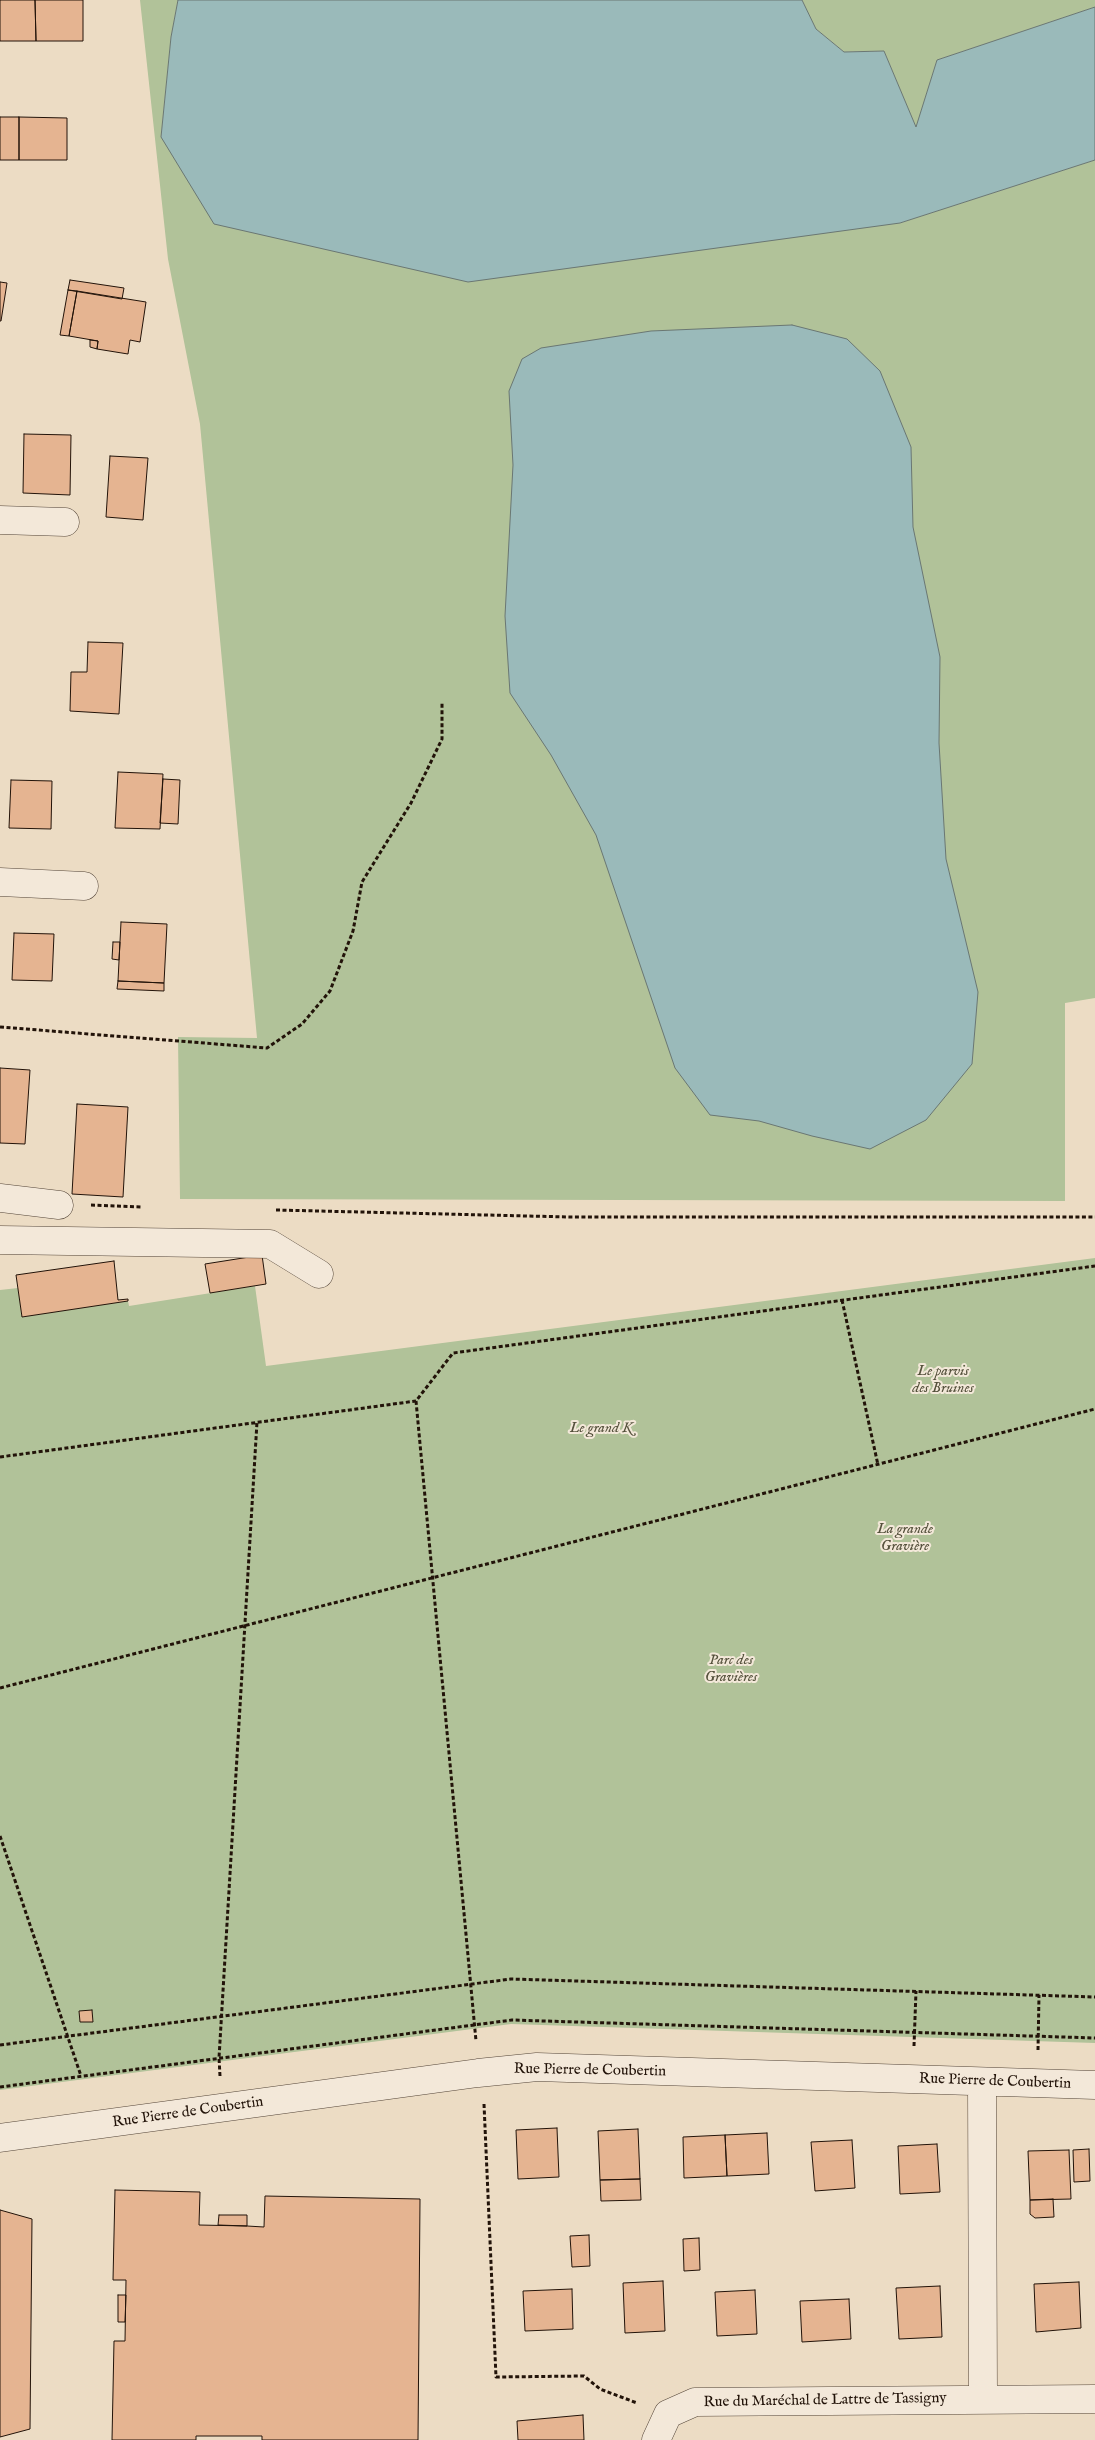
<!DOCTYPE html>
<html>
<head>
<meta charset="utf-8">
<style>
  body { margin:0 }
  canvas { display:block; background:#ecdcc4 }
</style>
</head>
<body>
<canvas width="1095" height="2440"></canvas>
<script>
const ctx = document.querySelector('canvas').getContext('2d');
ctx.lineJoin = 'round';
function fillPath(path, color) {
  ctx.fillStyle = color;
  ctx.fill(path, 'evenodd');
}
function shape(rows) {
  const path = new Path2D();
  for (const r of rows) {
    path.moveTo(r[0], r[1]);
    for (let i = 2; i < r.length; i += 2) path.lineTo(r[i], r[i + 1]);
  }
  return path;
}
function trace(path, color, width, dash) {
  ctx.strokeStyle = color;
  ctx.lineWidth = width;
  ctx.lineCap = dash ? 'butt' : 'round';
  ctx.setLineDash(dash || []);
  ctx.stroke(path);
}
function drawText(font, color, halo, rows, align = 'center') {
  ctx.font = font + ' "IM FELL English",serif';
  ctx.lineWidth = 4;
  ctx.setLineDash([]);
  ctx.textBaseline = 'middle';
  ctx.strokeStyle = halo;
  ctx.fillStyle = color;
  for (const [text, x, y, turn = 0] of rows) {
    ctx.save();
    ctx.translate(x, y);
    ctx.rotate((+turn || 0) * Math.PI / 180);
    ctx.textAlign = isNaN(turn) ? turn : align;
    if (halo) ctx.strokeText(text, 0, 0);
    ctx.fillText(text, 0, 0);
    ctx.restore();
  }
}
fillPath(shape([
  [140,0,178,0,171,37,161,137,900,223,1095,160,1095,998,1065,1003,1065,1201,180,1199,178,1037,257,1038,200,424,168,259],
  [802,0,1095,0,1095,7,937,60,916,128,884,51,844,52,816,29],
  [1095,1258,1095,2043,511,2024,0,2090,0,1290,18,1288,22,1317,128,1301,129,1306,255,1286,266,1366]
]), '#b1c299');
const water = shape([
  [178,0,802,0,816,29,844,52,884,51,916,127,937,60,1095,7,1095,160,900,223,468,282,214,224,161,137,171,37,178,0],
  [792,325,847,339,880,371,911,447,913,527,940,657,939,743,946,859,978,992,972,1064,926,1120,870,1149,812,1136,759,1121,710,1115,675,1068,596,835,551,755,510,693,505,616,513,465,509,391,522,359,541,348,651,331,792,325]
]);
fillPath(water, '#9ababa');
trace(water, '#6a7773', 1);
const building = shape([
  [0,0,35,0,36,41,0,41,0,0],
  [35,0,83,0,83,41,36,41,35,0],
  [0,117,19,117,19,160,0,160,0,117],
  [19,117,67,118,67,160,19,160,19,117],
  [70,280,124,288,122,299,68,290,70,280],
  [0,282,7,283,1,321,0,321,0,282],
  [68,290,77,291,69,336,60,335,68,290],
  [77,291,146,302,140,342,130,340,128,354,97,349,98,341,69,336,77,291],
  [90,340,98,341,97,349,90,347,90,340],
  [24,434,71,435,70,495,23,493,24,434],
  [110,456,148,458,143,520,106,517,110,456],
  [88,642,123,643,119,714,70,711,71,672,87,672,88,642],
  [118,772,163,774,160,829,115,828,118,772],
  [163,779,180,780,178,824,160,823,163,779],
  [11,780,52,781,51,829,9,828,11,780],
  [121,922,167,924,164,983,118,981,121,922],
  [14,933,54,934,52,981,12,980,14,933],
  [113,942,120,942,119,960,112,959,113,942],
  [118,981,164,983,164,991,117,989,118,981],
  [0,1068,30,1070,25,1144,0,1143,0,1068],
  [77,1104,128,1107,123,1197,72,1194,77,1104],
  [262,1255,266,1284,210,1293,205,1264,262,1255],
  [114,1261,118,1300,128,1299,128,1301,22,1317,16,1275,114,1261],
  [92,2010,93,2022,80,2022,79,2011,92,2010],
  [557,2128,559,2177,518,2179,516,2130,557,2128],
  [638,2129,640,2179,600,2180,598,2131,638,2129],
  [767,2133,769,2174,727,2176,725,2135,767,2133],
  [725,2135,727,2176,684,2178,683,2137,725,2135],
  [852,2140,855,2188,815,2191,811,2142,852,2140],
  [937,2144,940,2192,900,2194,898,2146,937,2144],
  [1089,2149,1090,2181,1074,2182,1073,2150,1089,2149],
  [1069,2150,1071,2199,1030,2200,1028,2151,1069,2150],
  [640,2179,641,2200,601,2201,600,2180,640,2179],
  [115,2190,200,2192,199,2225,247,2226,264,2227,265,2196,420,2199,418,2440,262,2440,262,2436,196,2436,196,2440,112,2440,114,2341,125,2341,126,2280,113,2280,115,2190],
  [1053,2199,1054,2217,1035,2218,1030,2214,1030,2200,1053,2199],
  [0,2210,32,2219,30,2429,0,2437,0,2210],
  [219,2215,247,2215,247,2226,218,2225,219,2215],
  [589,2235,590,2266,572,2267,570,2236,589,2235],
  [699,2238,700,2270,684,2271,683,2239,699,2238],
  [663,2281,665,2331,625,2333,623,2283,663,2281],
  [1079,2282,1081,2328,1036,2332,1034,2284,1079,2282],
  [940,2286,942,2337,899,2339,896,2288,940,2286],
  [572,2289,573,2329,525,2331,523,2291,572,2289],
  [755,2290,757,2334,717,2336,715,2292,755,2290],
  [118,2295,126,2295,125,2322,118,2322,118,2295],
  [849,2299,851,2339,802,2342,800,2301,849,2299],
  [583,2415,584,2440,518,2440,517,2421,583,2415]
]);
fillPath(building, '#e5b491');
trace(building, '#221309', 1);
const minor = shape([
  [0,520,65,522],
  [0,882,84,886],
  [0,1198,59,1205],
  [0,1240,270,1244,319,1274],
  [982,2082,983,2400],
  [0,2138,478,2073,537,2067,1095,2085],
  [656,2440,668,2414,695,2402,1095,2399]
]);
trace(minor, '#544538', 29);
trace(shape([
  [0,1027,267,1048,302,1024,330,991,353,931,362,882,411,803,442,739,442,702],
  [91,1205,142,1207],
  [276,1210,570,1217,1095,1217],
  [842,1300,878,1465],
  [416,1401,476,2041],
  [0,1457,416,1401,453,1353,1095,1266],
  [0,1688,1095,1409],
  [0,1836,81,2076],
  [0,2045,511,1979,1095,1997],
  [914,2046,916,1991],
  [1038,2050,1039,1995],
  [220,2076,219,2058,257,1422],
  [0,2087,512,2020,1095,2038],
  [484,2104,496,2377,584,2376,600,2389,637,2403]
]), '#221309', 3, [4, 2.5]);
trace(minor, '#f3e8d9', 28);
drawText('italic 15px', '#54503b', '#f3e8d9', [
  ["Le parvis",943,1372],
  ["des Bruines",943,1389],
  ["Le grand K",601,1429],
  ["La grande",905,1530],
  ["Gravière",905,1547],
  ["Parc des",731,1661],
  ["Gravières",731,1678]
]);
drawText('15px', '#221309', '#f3e8d9', [
  ["Rue Pierre de Coubertin",590,2071,1],
  ["Rue Pierre de Coubertin",995,2082,2],
  ["Rue Pierre de Coubertin",188,2113,-8],
  ["Rue du Maréchal de Lattre de Tassigny",825,2401,-1]
]);
</script>
</body>
</html>
